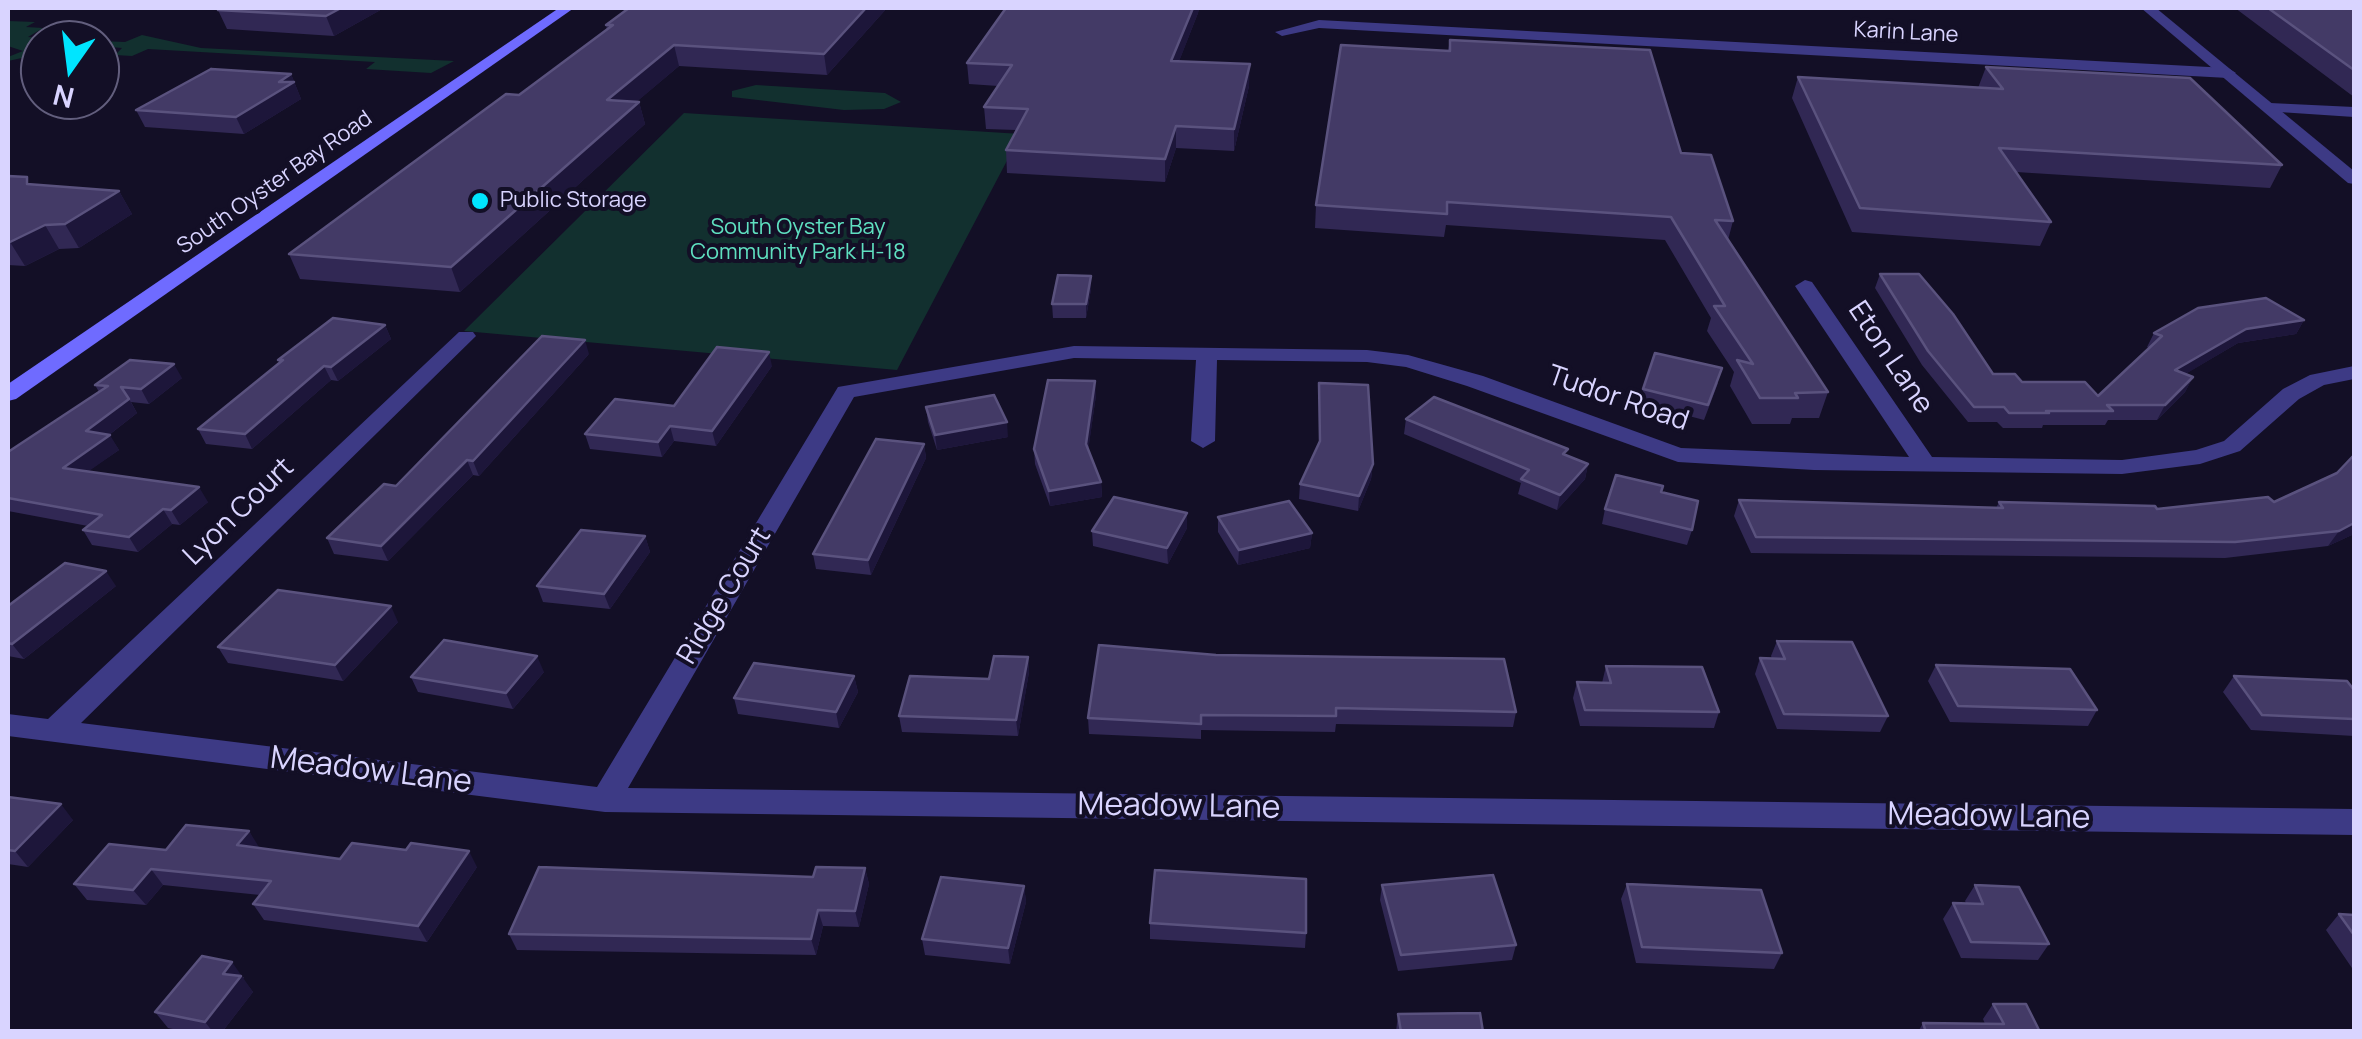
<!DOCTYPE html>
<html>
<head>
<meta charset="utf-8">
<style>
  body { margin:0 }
  #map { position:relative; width:2362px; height:1039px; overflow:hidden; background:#130f26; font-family:Manrope,sans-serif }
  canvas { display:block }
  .frame { position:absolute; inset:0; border:10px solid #d9d4ff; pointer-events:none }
  .north { position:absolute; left:20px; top:20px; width:100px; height:100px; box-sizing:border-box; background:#130f26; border:2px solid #625e7d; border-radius:50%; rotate:194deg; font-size:28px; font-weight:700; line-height:40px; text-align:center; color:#d9d4ff }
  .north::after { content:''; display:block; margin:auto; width:35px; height:45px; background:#00e5ff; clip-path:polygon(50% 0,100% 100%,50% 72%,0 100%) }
</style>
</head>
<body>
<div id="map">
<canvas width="2362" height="1039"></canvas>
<div class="frame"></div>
<div class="north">N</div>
</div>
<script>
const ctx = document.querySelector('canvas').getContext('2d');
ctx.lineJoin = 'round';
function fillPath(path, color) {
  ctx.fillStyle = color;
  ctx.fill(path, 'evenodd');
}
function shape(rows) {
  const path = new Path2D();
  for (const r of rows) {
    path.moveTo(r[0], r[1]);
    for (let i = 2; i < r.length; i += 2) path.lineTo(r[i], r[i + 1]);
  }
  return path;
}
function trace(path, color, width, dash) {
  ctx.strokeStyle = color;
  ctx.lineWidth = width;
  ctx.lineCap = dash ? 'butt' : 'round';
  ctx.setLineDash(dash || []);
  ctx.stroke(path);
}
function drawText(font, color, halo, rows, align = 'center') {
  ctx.font = font + ' Manrope,sans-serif';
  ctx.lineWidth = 8;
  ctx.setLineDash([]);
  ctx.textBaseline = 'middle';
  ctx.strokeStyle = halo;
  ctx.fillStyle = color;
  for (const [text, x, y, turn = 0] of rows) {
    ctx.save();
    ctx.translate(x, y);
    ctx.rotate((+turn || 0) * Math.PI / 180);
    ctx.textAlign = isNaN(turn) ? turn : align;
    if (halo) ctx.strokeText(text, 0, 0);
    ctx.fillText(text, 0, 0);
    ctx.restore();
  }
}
fillPath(shape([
  [8,21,35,22,26,27,43,28,28,37,88,40,40,40,40,54,8,61,8,57,23,51,8,46],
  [142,35,201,48,454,61,431,73,366,69,375,62,148,49,132,56,115,55,122,48,100,46,100,41,125,42],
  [756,85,885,93,901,102,884,109,844,110,732,97,732,91],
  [684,113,1021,134,897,370,464,331]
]), '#12302f');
fillPath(shape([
  [1319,20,2228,68,2236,73,2228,78,1319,28,1282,36,1275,32,1319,20],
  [2270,103,2354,107,2354,117,2264,111,2262,108,2270,103],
  [1805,280,1812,282,1932,457,2122,460,2196,450,2224,441,2283,389,2310,375,2354,366,2354,379,2324,385,2299,399,2240,451,2200,464,2122,474,1814,470,1678,462,1467,386,1406,367,1367,362,1217,360,1215,441,1203,448,1191,441,1196,360,1074,358,854,397,628,788,2354,809,2354,835,605,812,8,736,8,714,48,719,459,332,473,332,476,336,81,723,597,787,838,387,1074,346,1367,350,1408,355,1483,376,1681,448,1909,457,1795,286,1805,280]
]), '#3d3a85');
fillPath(shape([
  [2141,8,2156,8,2354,171,2354,184,2348,183,2141,8]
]), '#3d3a85');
fillPath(shape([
  [559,8,574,8,16,399,8,401,8,384,559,8]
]), '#6f6bff');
fillPath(shape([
  [384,8,334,36,227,29,218,10],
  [887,8,827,75,679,66,636,102,639,102,645,124,460,292,300,279,289,254,519,95,607,30,606,25],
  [1006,8,1199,8,1198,13,1179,61,1249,86,1234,151,1176,148,1165,182,1007,173,1006,150,1016,130,986,129,984,107,998,86,969,84,967,63],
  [2235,8,2354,8,2354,97],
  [1450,40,1681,153,1733,221,1728,240,1828,392,1819,418,1792,418,1790,424,1752,424,1730,386,1734,372,1707,331,1711,318,1665,240,1446,225,1444,237,1315,228,1316,205,1448,51],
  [1986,67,2282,165,2270,188,2016,172,2051,222,2040,246,1852,232,1792,98,1798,77,1978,88],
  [291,74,301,99,244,134,145,127,136,110],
  [8,176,31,185,119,191,132,214,79,248,59,249,25,266,8,265],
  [1880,274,1993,374,2022,382,2098,396,2149,348,2147,347,2154,333,2304,320,2296,334,2238,343,2185,374,2193,377,2185,392,2157,420,2108,420,2105,425,2043,425,2042,428,2003,428,1997,422,1968,422,1922,365,1875,288],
  [1091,289,1086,318,1053,318,1052,304],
  [385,325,391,339,338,381,331,380,252,449,206,444,198,429,279,363,278,360],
  [589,354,479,476,473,475,388,561,334,554,327,538,396,486],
  [772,366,716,446,674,441,662,457,590,449,585,434,674,406],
  [182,378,149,404,131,402,137,413,109,435,119,450,88,471,208,502,180,525,172,524,138,552,92,545,83,530,88,526,8,511,8,452,99,392,95,385],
  [1319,383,1373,464,1371,479,1358,511,1299,499,1300,484,1319,443],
  [1718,383,1704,420,1640,403,1643,389],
  [1096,395,1088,450,1101,482,1102,497,1050,506,1035,464,1034,449],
  [926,407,1008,437,937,450,928,422],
  [1406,419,1567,456,1588,464,1585,479,1557,510,1518,494,1521,483,1404,434],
  [924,444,926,458,871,575,816,569,813,554],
  [2354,455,2354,534,2328,546,2225,558,1751,553,1734,516,1739,500,1996,508,1999,502,2157,509,2274,502,2337,473],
  [1661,492,1692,530,1687,545,1602,524,1605,509],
  [1187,513,1187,528,1168,564,1093,546,1092,531],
  [1218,517,1312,533,1310,548,1238,565,1218,532],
  [645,536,650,552,610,609,543,602,537,586],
  [116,586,24,659,8,656,8,606],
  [398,622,343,681,228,663,218,647],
  [1777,641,1888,716,1880,732,1777,729,1755,674,1760,658,1772,659,1771,656],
  [1099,645,1516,712,1513,727,1336,724,1335,732,1201,730,1201,739,1089,734,1088,718],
  [1028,657,1029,672,1018,736,902,732,899,716,989,679],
  [1936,665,2097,710,2088,726,1950,722,1928,681],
  [1606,666,1719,712,1714,728,1580,726,1573,698,1577,682,1602,683],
  [544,672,513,709,418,692,411,677],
  [854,676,858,692,839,728,738,714,734,698],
  [2234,676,2354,690,2354,736,2251,730,2223,692],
  [8,797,73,820,28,867,8,864],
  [249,831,258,848,340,859,477,867,427,942,264,920,253,904,260,895,163,885,146,905,87,900,74,884,166,850],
  [865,868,869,884,859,927,823,926,816,955,517,950,509,934],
  [1627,884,1782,953,1774,969,1636,963,1621,899],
  [1382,885,1516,945,1512,960,1398,971,1380,900],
  [1975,885,2049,944,2038,960,1961,958,1943,919,1953,903,1966,903,1965,901],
  [1024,886,1026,902,1010,964,925,955,922,939],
  [2339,914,2354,915,2354,971,2326,930],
  [1150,923,1306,933,1305,948,1150,939],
  [244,977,243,979,253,992,222,1032,187,1032,168,1028,155,1012],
  [1993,1004,2040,1032,1918,1032,1923,1023,1985,1024,1983,1019],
  [1398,1014,1483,1032,1396,1032]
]), '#312854');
fillPath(shape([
  [341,8,384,8,334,36,326,16],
  [866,8,887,8,827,75,824,54],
  [1193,8,1199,8,1198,13,1171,82,1171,61],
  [674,45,679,66,613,122,607,100],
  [1250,64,1249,86,1234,151,1234,129],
  [291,74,301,99,244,134,236,117,279,82],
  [639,102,645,124,460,292,451,267],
  [1176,126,1176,148,1165,182,1165,159],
  [119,191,132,214,79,248,65,224],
  [45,225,59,249,25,266,10,242],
  [1091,276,1091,289,1086,318,1086,304],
  [2304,320,2296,334,2238,343,2167,385,2175,370,2246,329],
  [385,325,391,339,338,381,331,367],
  [585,340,589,354,479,476,473,461],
  [769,352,772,366,716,446,712,431],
  [174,364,182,378,149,404,141,389],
  [324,366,331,380,252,449,245,434],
  [2193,377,2185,392,2157,420,2165,405],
  [1095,381,1096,395,1087,459,1086,444],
  [129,399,137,413,101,441,110,435,119,450,72,483,63,468,86,431],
  [1007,422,1008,437,937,450,935,435],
  [670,426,674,441,662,457,658,442],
  [924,444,926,458,871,575,868,560],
  [467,460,473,475,388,561,381,546],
  [1373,464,1371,479,1358,511,1359,496],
  [1588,464,1585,479,1557,510,1560,495],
  [1101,482,1102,497,1050,506,1049,491],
  [199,487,208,502,180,525,171,510],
  [163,509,172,524,138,552,129,537],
  [1187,513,1187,528,1168,564,1167,548],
  [2354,523,2354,534,2328,546,2339,531],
  [1312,533,1310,548,1238,565,1239,550],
  [645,536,650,552,610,609,604,594],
  [106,571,116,586,24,659,12,644],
  [391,606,398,622,343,681,335,665],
  [537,656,544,672,513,709,506,693],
  [1028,657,1029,672,1018,736,1016,720],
  [854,676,858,692,839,728,836,712],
  [61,804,73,820,28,867,15,851],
  [249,831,259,847,248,861,237,845],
  [469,851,477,867,427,942,418,926],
  [865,868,869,884,859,927,855,911],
  [151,869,163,885,146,905,133,890],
  [1024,886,1026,902,1010,964,1008,948],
  [818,910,823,926,816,955,811,939],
  [232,962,253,992,222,1032,213,1032,205,1022,223,974]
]), '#1d163a');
const building = shape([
  [222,8,341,8,326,16,218,10,222,8],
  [629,8,866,8,824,54,674,45,607,100,639,102,451,267,289,254,506,94,519,95,613,25,606,25,629,8],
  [1006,8,1193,8,1171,61,1250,64,1234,129,1176,126,1165,159,1006,150,1028,109,984,107,1012,65,967,63,1006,8],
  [2268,8,2354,8,2354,70,2268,8],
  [1450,40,1650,50,1681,153,1711,155,1733,221,1715,220,1828,392,1795,393,1798,398,1760,398,1737,360,1753,364,1714,306,1725,306,1671,217,1447,202,1447,214,1316,205,1341,45,1450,51,1450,40],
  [1986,67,2190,78,2282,165,1999,148,2051,222,1860,208,1798,77,2003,89,1986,67],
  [211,69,291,74,279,82,294,82,236,117,136,110,211,69],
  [8,176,27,177,27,184,119,191,65,224,45,225,10,242,8,242,8,176],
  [1880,274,1919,274,1953,314,1993,374,2015,374,2022,382,2085,382,2098,396,2162,336,2154,333,2198,308,2266,298,2304,320,2246,329,2175,370,2193,377,2165,405,2107,405,2113,411,2046,411,2049,413,2009,413,2004,407,1974,407,1928,351,1880,274],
  [1058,275,1091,276,1086,304,1052,304,1058,275],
  [333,318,385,325,331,367,324,366,245,434,198,429,283,360,278,360,333,318],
  [542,336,585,340,473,461,467,460,381,546,327,538,384,484,396,486,542,336],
  [717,347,769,352,712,431,670,426,658,442,585,434,615,399,674,406,717,347],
  [1655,353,1722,368,1708,405,1643,389,1655,353],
  [130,360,174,364,141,389,121,387,129,399,86,431,110,435,63,468,199,487,171,510,163,509,129,537,83,530,102,515,8,498,8,452,108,386,95,385,130,360],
  [1048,380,1095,381,1086,444,1101,482,1049,491,1034,449,1048,380],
  [1319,383,1368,385,1373,464,1359,496,1300,484,1320,441,1319,383],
  [994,395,1007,422,935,435,926,407,994,395],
  [1434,397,1568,449,1563,454,1588,464,1560,495,1521,479,1529,470,1406,419,1434,397],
  [876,439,924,444,868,560,813,554,876,439],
  [2354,455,2354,523,2339,531,2235,542,1756,537,1739,500,2003,508,1999,502,2155,506,2157,509,2268,497,2274,502,2337,473,2354,455],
  [1616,475,1663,486,1661,492,1698,501,1692,530,1605,509,1616,475],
  [1114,497,1187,513,1167,548,1092,531,1114,497],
  [1289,501,1312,533,1239,550,1218,517,1289,501],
  [581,530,645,536,604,594,537,586,581,530],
  [65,563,106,571,12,644,8,643,8,606,65,563],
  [278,590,391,606,335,665,218,647,278,590],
  [444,640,537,656,506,693,411,677,444,640],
  [1777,641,1852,642,1888,716,1784,714,1760,658,1785,659,1777,641],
  [1099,645,1216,655,1504,659,1516,712,1336,708,1336,716,1201,715,1201,724,1088,718,1099,645],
  [994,656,1028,657,1016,720,899,716,910,676,989,679,994,656],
  [754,663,854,676,836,712,734,698,754,663],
  [1936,665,2070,669,2097,710,1958,706,1936,665],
  [1606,666,1702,667,1719,712,1585,710,1577,682,1611,683,1606,666],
  [2234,676,2347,681,2354,690,2354,719,2262,715,2234,676],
  [8,797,61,804,15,851,8,850,8,797],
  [186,825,249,831,237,845,340,859,352,843,406,850,411,843,469,851,418,926,253,904,271,881,151,869,133,890,74,884,109,844,166,850,186,825],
  [539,867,813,877,816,867,865,868,855,911,818,910,811,939,509,934,539,867],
  [1155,870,1306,879,1306,933,1150,923,1155,870],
  [1493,875,1516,945,1401,955,1382,885,1493,875],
  [941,877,1024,886,1008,948,922,939,941,877],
  [1627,884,1761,890,1782,953,1642,947,1627,884],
  [1975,885,2019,887,2049,944,1971,942,1953,903,1983,904,1975,885],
  [2339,914,2354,915,2354,935,2339,914],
  [202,956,232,962,223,974,241,976,205,1022,155,1012,202,956],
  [1993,1004,2026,1004,2040,1032,1926,1032,1923,1023,2004,1024,1993,1004],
  [1480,1013,1483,1032,1401,1032,1398,1014,1480,1013]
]);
fillPath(building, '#433a66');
trace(building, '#5a527e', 2.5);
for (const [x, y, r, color] of [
  [480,201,10,"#00e5ff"]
]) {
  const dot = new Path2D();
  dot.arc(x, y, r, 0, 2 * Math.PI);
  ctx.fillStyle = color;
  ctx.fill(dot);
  trace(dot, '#130f26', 4);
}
drawText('22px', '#d9d4ff', '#130f26', [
  ["Karin Lane",1906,33,3],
  ["South Oyster Bay Road",275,183,-35]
]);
drawText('22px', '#d9d4ff', '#130f26', [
  ["Public Storage",500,201]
], 'left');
drawText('22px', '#5fe0c0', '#130f26', [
  ["South Oyster Bay",798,228],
  ["Community Park H-18",798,253]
]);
drawText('28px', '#d9d4ff', '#130f26', [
  ["Eton Lane",1890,358,56],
  ["Tudor Road",1618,399,19],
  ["Lyon Court",239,512,-44],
  ["Ridge Court",725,596,-59]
]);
drawText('32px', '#d9d4ff', '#130f26', [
  ["Meadow Lane",371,771,7],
  ["Meadow Lane",1179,807,1],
  ["Meadow Lane",1989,817,1]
]);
</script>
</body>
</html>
